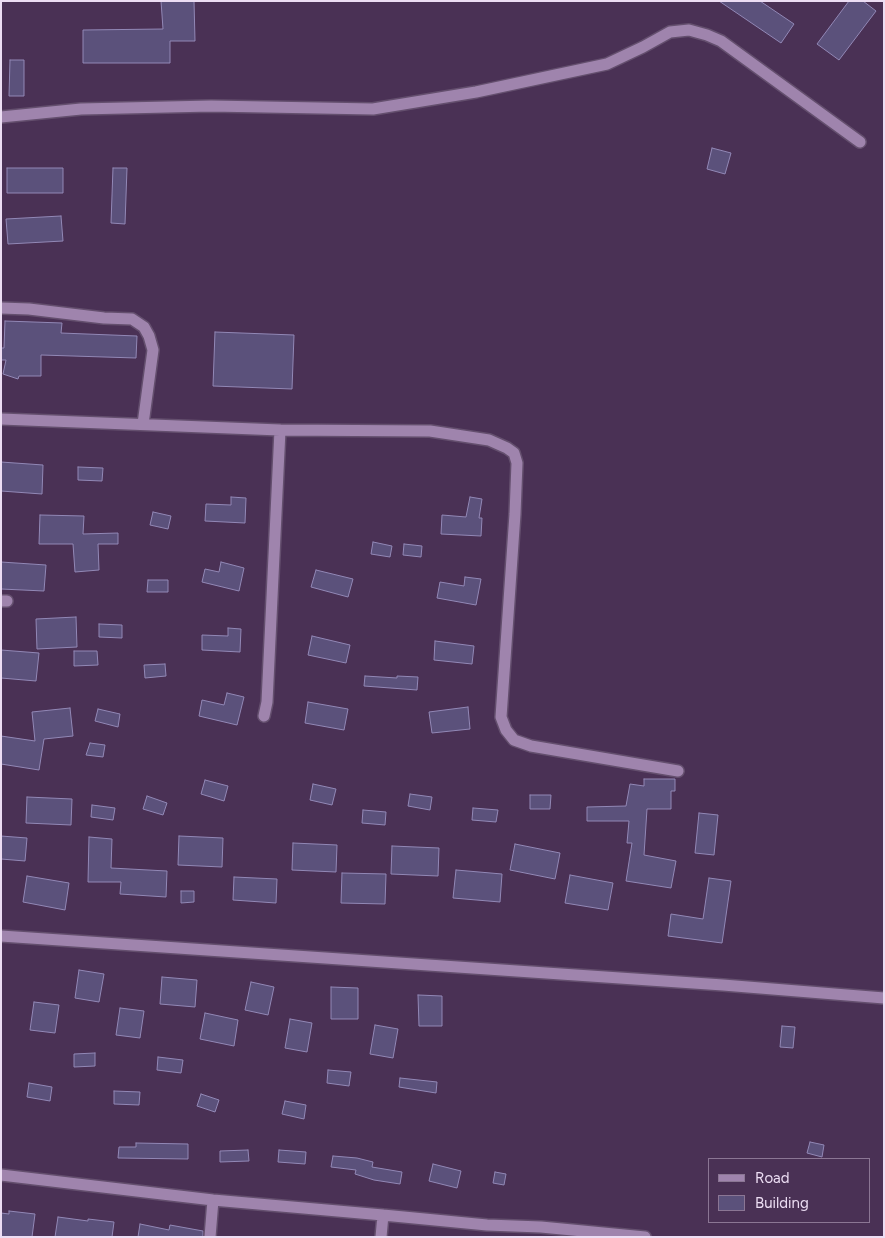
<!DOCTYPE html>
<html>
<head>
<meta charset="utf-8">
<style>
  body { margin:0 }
  #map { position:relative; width:885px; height:1238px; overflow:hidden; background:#4a3155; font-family:Figtree,sans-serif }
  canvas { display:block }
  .frame { position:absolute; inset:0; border:2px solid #ecddf3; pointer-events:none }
  .legend { position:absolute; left:708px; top:1158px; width:162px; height:65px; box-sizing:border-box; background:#4a3155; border:1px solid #8b7694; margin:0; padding:6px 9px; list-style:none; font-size:15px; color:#ecddf3 }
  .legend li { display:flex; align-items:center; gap:10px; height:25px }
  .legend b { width:25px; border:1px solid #8b7694 }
</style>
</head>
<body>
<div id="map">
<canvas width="885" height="1238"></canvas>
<div class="frame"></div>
<ul class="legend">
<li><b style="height:6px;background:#9f84ad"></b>Road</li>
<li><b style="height:14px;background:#5b517b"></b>Building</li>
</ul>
</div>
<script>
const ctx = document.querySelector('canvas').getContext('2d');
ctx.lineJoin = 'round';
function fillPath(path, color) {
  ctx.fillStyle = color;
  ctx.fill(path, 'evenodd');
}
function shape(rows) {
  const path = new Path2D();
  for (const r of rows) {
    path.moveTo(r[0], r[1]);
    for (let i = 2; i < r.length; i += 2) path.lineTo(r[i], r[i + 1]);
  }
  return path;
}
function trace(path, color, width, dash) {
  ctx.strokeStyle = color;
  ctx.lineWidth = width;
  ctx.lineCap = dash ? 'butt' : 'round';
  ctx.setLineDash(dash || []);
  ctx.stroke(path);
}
const building = shape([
  [161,1,194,1,195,41,170,41,170,63,83,63,83,30,163,29,161,1],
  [719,1,760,1,794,24,781,43,719,1],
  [849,1,863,1,876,11,839,60,817,44,849,1],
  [10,60,24,60,24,96,9,96,10,60],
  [712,148,731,153,725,174,707,169,712,148],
  [7,168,63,168,63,193,7,193,7,168],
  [113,168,127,168,125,224,111,223,113,168],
  [61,216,63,241,8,244,6,219,61,216],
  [5,321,62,323,61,333,137,336,136,358,41,355,41,376,19,376,18,379,3,374,6,360,1,360,1,348,4,348,5,321],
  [215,332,294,335,292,389,213,386,215,332],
  [1,462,43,465,42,494,1,491,1,462],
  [78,467,103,468,102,481,78,480,78,467],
  [231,497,246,498,245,523,205,521,206,504,231,505,231,497],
  [470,497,482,499,479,518,482,518,481,536,441,534,442,515,466,517,470,497],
  [153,512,171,516,168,529,150,525,153,512],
  [40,515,84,516,83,534,118,533,118,544,98,544,99,570,75,572,73,544,39,544,40,515],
  [373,542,392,546,390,557,371,554,373,542],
  [404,544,422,546,421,557,403,555,404,544],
  [1,562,46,565,44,591,1,589,1,562],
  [221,562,244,568,239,591,202,582,205,569,219,572,221,562],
  [316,570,353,579,348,597,311,587,316,570],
  [465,577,481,579,476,605,437,598,440,582,464,586,465,577],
  [148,580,168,580,168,592,147,592,148,580],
  [76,617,77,647,37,649,36,619,76,617],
  [99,624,122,625,122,638,99,637,99,624],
  [228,628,241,629,240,652,202,650,202,635,228,636,228,628],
  [312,636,350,645,346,663,308,655,312,636],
  [435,641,474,646,472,664,434,660,435,641],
  [1,650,39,653,36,681,1,678,1,650],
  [74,651,97,651,98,665,74,666,74,651],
  [165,664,166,676,145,678,144,665,165,664],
  [365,676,397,678,397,676,418,677,417,690,364,686,365,676],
  [227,693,244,697,237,725,199,716,202,700,224,705,227,693],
  [308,702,348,709,344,730,305,723,308,702],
  [468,707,470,729,432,733,429,712,468,707],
  [70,708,73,736,44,739,39,770,1,764,1,736,35,741,32,712,70,708],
  [98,709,120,714,118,727,95,721,98,709],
  [90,743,105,745,103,757,86,755,90,743],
  [644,779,675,779,675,791,671,791,671,809,647,809,644,855,676,861,671,888,626,881,632,843,627,843,629,821,587,821,587,807,626,806,630,784,644,786,644,779],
  [205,780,228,786,224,801,201,794,205,780],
  [313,784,336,789,332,805,310,800,313,784],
  [410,794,432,797,430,810,408,806,410,794],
  [530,795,551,795,550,809,530,809,530,795],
  [147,796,167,803,163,815,143,809,147,796],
  [27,797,72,799,71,825,26,823,27,797],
  [92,805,115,808,113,820,91,817,92,805],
  [473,808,498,810,496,822,472,820,473,808],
  [363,810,386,812,385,825,362,823,363,810],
  [699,813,718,815,714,855,695,853,699,813],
  [1,836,27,838,25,861,1,859,1,836],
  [179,836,223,838,222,867,178,865,179,836],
  [89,837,112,839,111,868,167,871,166,897,120,894,121,882,88,882,89,837],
  [293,843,337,845,336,872,292,870,293,843],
  [515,844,560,853,555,879,510,870,515,844],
  [392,846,439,848,438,876,391,874,392,846],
  [456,870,502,874,500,902,453,898,456,870],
  [342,873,386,874,385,904,341,903,342,873],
  [570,875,613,883,608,910,565,903,570,875],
  [27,876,69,883,65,910,23,902,27,876],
  [234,877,277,879,276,903,233,900,234,877],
  [709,878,731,881,722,943,668,936,671,914,703,919,709,878],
  [181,891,194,891,194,902,181,903,181,891],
  [79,970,104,974,99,1002,75,998,79,970],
  [162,977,197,980,195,1007,160,1004,162,977],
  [251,982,274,987,268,1015,245,1010,251,982],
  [331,987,358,988,358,1019,331,1019,331,987],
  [418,995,442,996,442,1026,419,1026,418,995],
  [34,1002,59,1005,55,1033,30,1030,34,1002],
  [120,1008,144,1011,140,1038,116,1035,120,1008],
  [205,1013,238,1020,234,1046,200,1039,205,1013],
  [290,1019,312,1023,307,1052,285,1048,290,1019],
  [375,1025,398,1029,393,1058,370,1054,375,1025],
  [782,1026,795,1027,793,1048,780,1047,782,1026],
  [95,1053,95,1066,74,1067,74,1054,95,1053],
  [158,1057,183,1060,181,1073,157,1070,158,1057],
  [328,1070,351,1072,349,1086,327,1083,328,1070],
  [400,1078,437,1082,436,1093,399,1087,400,1078],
  [29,1083,52,1087,50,1101,27,1097,29,1083],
  [114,1091,140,1092,139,1105,114,1104,114,1091],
  [201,1094,219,1100,215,1112,197,1106,201,1094],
  [285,1101,306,1105,304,1119,282,1114,285,1101],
  [810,1142,824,1145,822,1157,807,1153,810,1142],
  [136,1143,188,1144,188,1159,118,1158,119,1147,136,1147,136,1143],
  [248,1150,249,1161,220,1162,220,1151,248,1150],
  [279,1150,306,1152,305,1164,278,1162,279,1150],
  [333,1156,357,1158,373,1162,372,1167,402,1172,400,1184,374,1180,355,1174,356,1170,331,1167,333,1156],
  [433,1164,461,1171,457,1188,429,1181,433,1164],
  [495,1172,506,1174,504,1185,493,1183,495,1172],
  [9,1211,35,1214,32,1237,1,1237,1,1213,9,1214,9,1211],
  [58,1217,88,1221,88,1219,114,1222,112,1237,55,1237,58,1217],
  [140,1224,169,1230,170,1225,203,1231,203,1237,138,1237,140,1224]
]);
fillPath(building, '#5b517b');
trace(building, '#9288b6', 1);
const minor = shape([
  [1,117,81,109,211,106,373,109,476,92,607,64,643,47,670,32,689,30,707,35,721,41,860,142],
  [1,308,29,309,104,318,132,319,144,327,149,336,153,350,143,424],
  [1,419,280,430,430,431,489,440,507,448,514,453,517,463,515,514,501,717,506,730,514,740,531,746,678,771],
  [1,601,7,601],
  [264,716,267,702,280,430],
  [1,936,723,985,884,998],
  [1,1175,213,1200,383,1215,487,1225,541,1227,645,1237],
  [210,1237,213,1200],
  [381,1237,383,1215]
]);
trace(minor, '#644f6e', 14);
trace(minor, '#9f84ad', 11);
</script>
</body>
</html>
